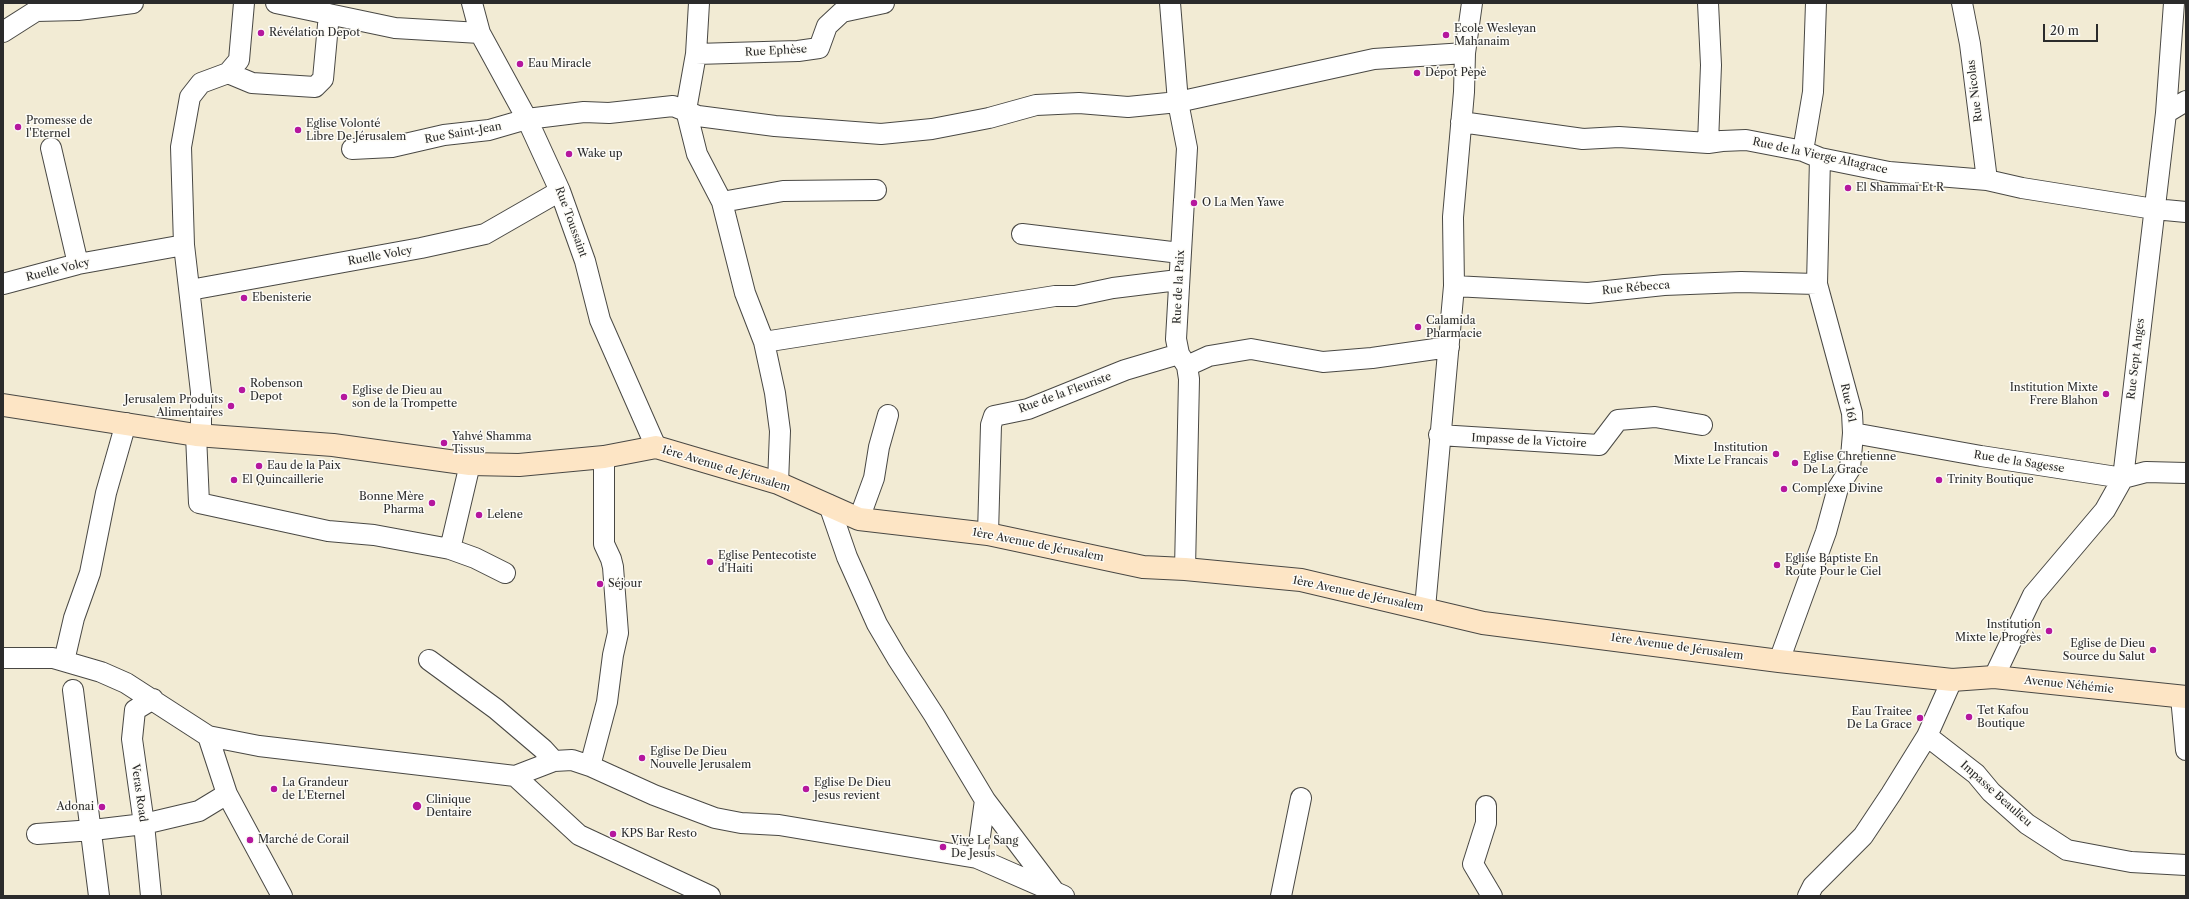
<!DOCTYPE html>
<html>
<head>
<meta charset="utf-8">
<style>
  body { margin:0 }
  #map { position:relative; width:2189px; height:899px; overflow:hidden; background:#f2ebd4; font-family:"Libre Caslon Text",serif }
  canvas { display:block }
  .frame { position:absolute; inset:0; border:4px solid #2b2b2b; pointer-events:none }
  .scale { position:absolute; left:2043px; top:24px; width:55px; height:18px; box-sizing:border-box; border:2px solid #2b2b2b; border-top:0; padding-left:5px; font-size:12px; line-height:14px; white-space:nowrap; color:#2b2b2b; -webkit-text-stroke:3px #fdfcf7; paint-order:stroke }
</style>
</head>
<body>
<div id="map">
<canvas width="2189" height="899"></canvas>
<div class="frame"></div>
<div class="scale">20 m</div>
</div>
<script>
const ctx = document.querySelector('canvas').getContext('2d');
ctx.lineJoin = 'round';
function shape(rows) {
  const path = new Path2D();
  for (const r of rows) {
    path.moveTo(r[0], r[1]);
    for (let i = 2; i < r.length; i += 2) path.lineTo(r[i], r[i + 1]);
  }
  return path;
}
function trace(path, color, width, dash) {
  ctx.strokeStyle = color;
  ctx.lineWidth = width;
  ctx.lineCap = dash ? 'butt' : 'round';
  ctx.setLineDash(dash || []);
  ctx.stroke(path);
}
function drawText(font, color, halo, rows, align = 'center') {
  ctx.font = font + ' "Libre Caslon Text",serif';
  ctx.lineWidth = 3;
  ctx.setLineDash([]);
  ctx.textBaseline = 'middle';
  ctx.strokeStyle = halo;
  ctx.fillStyle = color;
  for (const [text, x, y, turn = 0] of rows) {
    ctx.save();
    ctx.translate(x, y);
    ctx.rotate((+turn || 0) * Math.PI / 180);
    ctx.textAlign = isNaN(turn) ? turn : align;
    if (halo) ctx.strokeText(text, 0, 0);
    ctx.fillText(text, 0, 0);
    ctx.restore();
  }
}
const street = shape([
  [276,3,395,28,480,33],
  [472,3,480,33,527,119,560,191,585,261,600,320,656,447],
  [699,3,696,54,686,110,697,154,722,202,745,293,764,342,775,393,780,431,778,483],
  [1170,3,1178,102,1187,148,1176,339,1179,354,1187,366,1189,379,1185,569],
  [1708,3,1711,65,1708,143],
  [1962,3,1970,44,1987,180],
  [3,32,36,11,78,10,133,3],
  [696,54,798,51,819,48,827,26,842,12,884,3],
  [228,73,239,60,244,3],
  [2166,113,2186,101],
  [1461,122,1583,139,1619,137,1708,143,1722,141,1746,140,1803,151,1820,158,1889,172,1987,180,2022,188,2154,209,2186,212],
  [51,148,78,264],
  [352,149,392,147,444,135,489,130,527,119,584,112,609,113,673,106,698,116,775,126,881,134,932,129,989,118,1036,105,1079,103,1128,107,1178,102,1374,59,1465,53],
  [1803,151,1813,92,1816,3],
  [722,202,783,191,876,190],
  [1022,234,1180,253],
  [3,284,78,264,184,245],
  [1454,286,1588,293,1664,285,1741,282,1817,284],
  [190,290,421,248,485,234,560,191],
  [764,342,1055,296,1075,296,1113,288,1178,280],
  [1187,366,1209,356,1251,349,1323,362,1372,358,1449,347],
  [1853,433,1981,456,2123,478,2146,472,2186,473],
  [196,435,199,503,328,531,374,535,450,549,470,464],
  [201,435,201,392,184,245,181,147,190,97,201,83,228,73,252,83,315,87,323,79,329,14],
  [1439,435,1599,445,1618,420,1655,417,1702,425],
  [829,505,847,557,877,624,897,658,934,715,985,800,977,858],
  [859,519,874,478,879,447,888,415],
  [988,534,991,425,994,416,1028,409,1125,370,1179,354],
  [450,549,475,558,505,573],
  [1425,608,1454,286,1453,217,1464,92,1465,53,1472,3],
  [3,658,53,658,101,672,126,683,208,736,259,746,515,776,554,761,572,760,590,766,654,795,715,818,741,823,779,825,977,858,1064,896],
  [429,660,496,709,543,749,554,761],
  [64,661,74,618,90,573,106,493,126,423],
  [1779,661,1826,532,1838,488,1850,469,1853,433,1852,413,1817,284,1820,158],
  [1994,677,2033,595,2105,510,2123,478,2166,113,2174,3],
  [73,690,99,896],
  [2181,697,2186,750],
  [208,736,227,794,282,896],
  [1927,736,1976,774,1991,792,2027,824,2067,850,2131,862,2186,865],
  [590,766,607,702,613,655,618,633,613,567,611,559,604,544,604,457],
  [515,776,579,835,710,896],
  [985,800,1054,891],
  [1486,806,1486,823,1473,864,1492,896],
  [37,834,93,830,144,824,199,811,227,794],
  [151,896,144,824,132,739,135,710,153,699],
  [1281,896,1301,798],
  [1808,896,1813,886,1863,836,1891,794,1927,736,1952,680]
]);
const secondary = shape([
  [3,405,196,435,333,445,470,464,519,465,604,457,656,447,778,483,859,519,988,534,1143,567,1185,569,1301,580,1483,623,1779,661,1952,680,1994,677,2186,697]
]);
trace(street, '#494844', 22);
trace(secondary, '#494844', 24);
trace(street, '#fff', 20);
trace(secondary, '#fde5c5', 22);
for (const [x, y, r, color] of [
  [261,33,4,"#b5179e"],
  [1446,35,4,"#b5179e"],
  [520,64,4,"#b5179e"],
  [1417,73,4,"#b5179e"],
  [18,127,4,"#b5179e"],
  [298,130,4,"#b5179e"],
  [569,154,4,"#b5179e"],
  [1848,188,4,"#b5179e"],
  [1194,203,4,"#b5179e"],
  [244,298,4,"#b5179e"],
  [1418,327,4,"#b5179e"],
  [242,390,4,"#b5179e"],
  [2106,394,4,"#b5179e"],
  [344,397,4,"#b5179e"],
  [231,406,4,"#b5179e"],
  [444,443,4,"#b5179e"],
  [1776,454,4,"#b5179e"],
  [1795,463,4,"#b5179e"],
  [259,466,4,"#b5179e"],
  [234,480,4,"#b5179e"],
  [1939,480,4,"#b5179e"],
  [1784,489,4,"#b5179e"],
  [432,503,4,"#b5179e"],
  [479,515,4,"#b5179e"],
  [710,562,4,"#b5179e"],
  [1777,565,4,"#b5179e"],
  [600,584,4,"#b5179e"],
  [2049,631,4,"#b5179e"],
  [2153,650,4,"#b5179e"],
  [1969,717,4,"#b5179e"],
  [1920,718,4,"#b5179e"],
  [642,758,4,"#b5179e"],
  [274,789,4,"#b5179e"],
  [806,789,4,"#b5179e"],
  [417,806,5,"#b5179e"],
  [102,807,4,"#b5179e"],
  [613,834,4,"#b5179e"],
  [250,840,4,"#b5179e"],
  [943,847,4,"#b5179e"]
]) {
  const dot = new Path2D();
  dot.arc(x, y, r, 0, 2 * Math.PI);
  ctx.fillStyle = color;
  ctx.fill(dot);
  trace(dot, '#fdfcf7', 1.5);
}
drawText('11px', '#2b2b2b', '#fdfcf7', [
  ["Ecole Wesleyan",1454,29],
  ["Mahanaim",1454,42],
  ["Révélation Depot",269,33],
  ["Eau Miracle",528,64],
  ["Dépot Pèpè",1425,73],
  ["Promesse de",26,121],
  ["l'Eternel",26,134],
  ["Eglise Volonté",306,124],
  ["Libre De Jérusalem",306,137],
  ["Wake up",577,154],
  ["El Shammaï Et R",1856,188],
  ["O La Men Yawe",1202,203],
  ["Ebenisterie",252,298],
  ["Calamida",1426,321],
  ["Pharmacie",1426,334],
  ["Robenson",250,384],
  ["Depot",250,397],
  ["Institution Mixte",2098,388,"right"],
  ["Frere Blahon",2098,401,"right"],
  ["Eglise de Dieu au",352,391],
  ["son de la Trompette",352,404],
  ["Jerusalem Produits",223,400,"right"],
  ["Alimentaires",223,413,"right"],
  ["Yahvé Shamma",452,437],
  ["Tissus",452,450],
  ["Institution",1768,448,"right"],
  ["Mixte Le Francais",1768,461,"right"],
  ["Eglise Chretienne",1803,457],
  ["De La Grace",1803,470],
  ["Eau de la Paix",267,466],
  ["El Quincaillerie",242,480],
  ["Trinity Boutique",1947,480],
  ["Complexe Divine",1792,489],
  ["Bonne Mère",424,497,"right"],
  ["Pharma",424,510,"right"],
  ["Lelene",487,515],
  ["Eglise Pentecotiste",718,556],
  ["d'Haiti",718,569],
  ["Eglise Baptiste En",1785,559],
  ["Route Pour le Ciel",1785,572],
  ["Séjour",608,584],
  ["Institution",2041,625,"right"],
  ["Mixte le Progrès",2041,638,"right"],
  ["Eglise de Dieu",2145,644,"right"],
  ["Source du Salut",2145,657,"right"],
  ["Tet Kafou",1977,711],
  ["Boutique",1977,724],
  ["Eau Traitee",1912,712,"right"],
  ["De La Grace",1912,725,"right"],
  ["Eglise De Dieu",650,752],
  ["Nouvelle Jerusalem",650,765],
  ["La Grandeur",282,783],
  ["de L'Eternel",282,796],
  ["Eglise De Dieu",814,783],
  ["Jesus revient",814,796],
  ["Clinique",426,800],
  ["Dentaire",426,813],
  ["Adonai",94,807,"right"],
  ["KPS Bar Resto",621,834],
  ["Marché de Corail",258,840],
  ["Vive Le Sang",951,841],
  ["De Jesus",951,854]
], 'left');
drawText('11px', '#2b2b2b', '#fdfcf7', [
  ["Rue Ephèse",776,51,-3],
  ["Rue Nicolas",1975,91,-97],
  ["Rue Saint-Jean",463,133,-10],
  ["Rue de la Vierge Altagrace",1820,156,12],
  ["Rue Toussaint",571,222,70],
  ["Ruelle Volcy",380,256,-10],
  ["Ruelle Volcy",58,270,-14],
  ["Rue de la Paix",1179,287,-87],
  ["Rue Rébecca",1636,288,-5],
  ["Rue Sept Anges",2136,359,-83],
  ["Rue de la Fleuriste",1065,393,-20],
  ["Rue 161",1848,403,78],
  ["Impasse de la Victoire",1529,441,3],
  ["Rue de la Sagesse",2019,462,9],
  ["1ère Avenue de Jérusalem",726,469,17],
  ["1ère Avenue de Jérusalem",1038,545,11],
  ["1ère Avenue de Jérusalem",1358,594,12],
  ["1ère Avenue de Jérusalem",1677,647,8],
  ["Avenue Néhémie",2069,685,6],
  ["Veras Road",139,793,82],
  ["Impasse Beaulieu",1996,794,42]
]);
</script>
</body>
</html>
